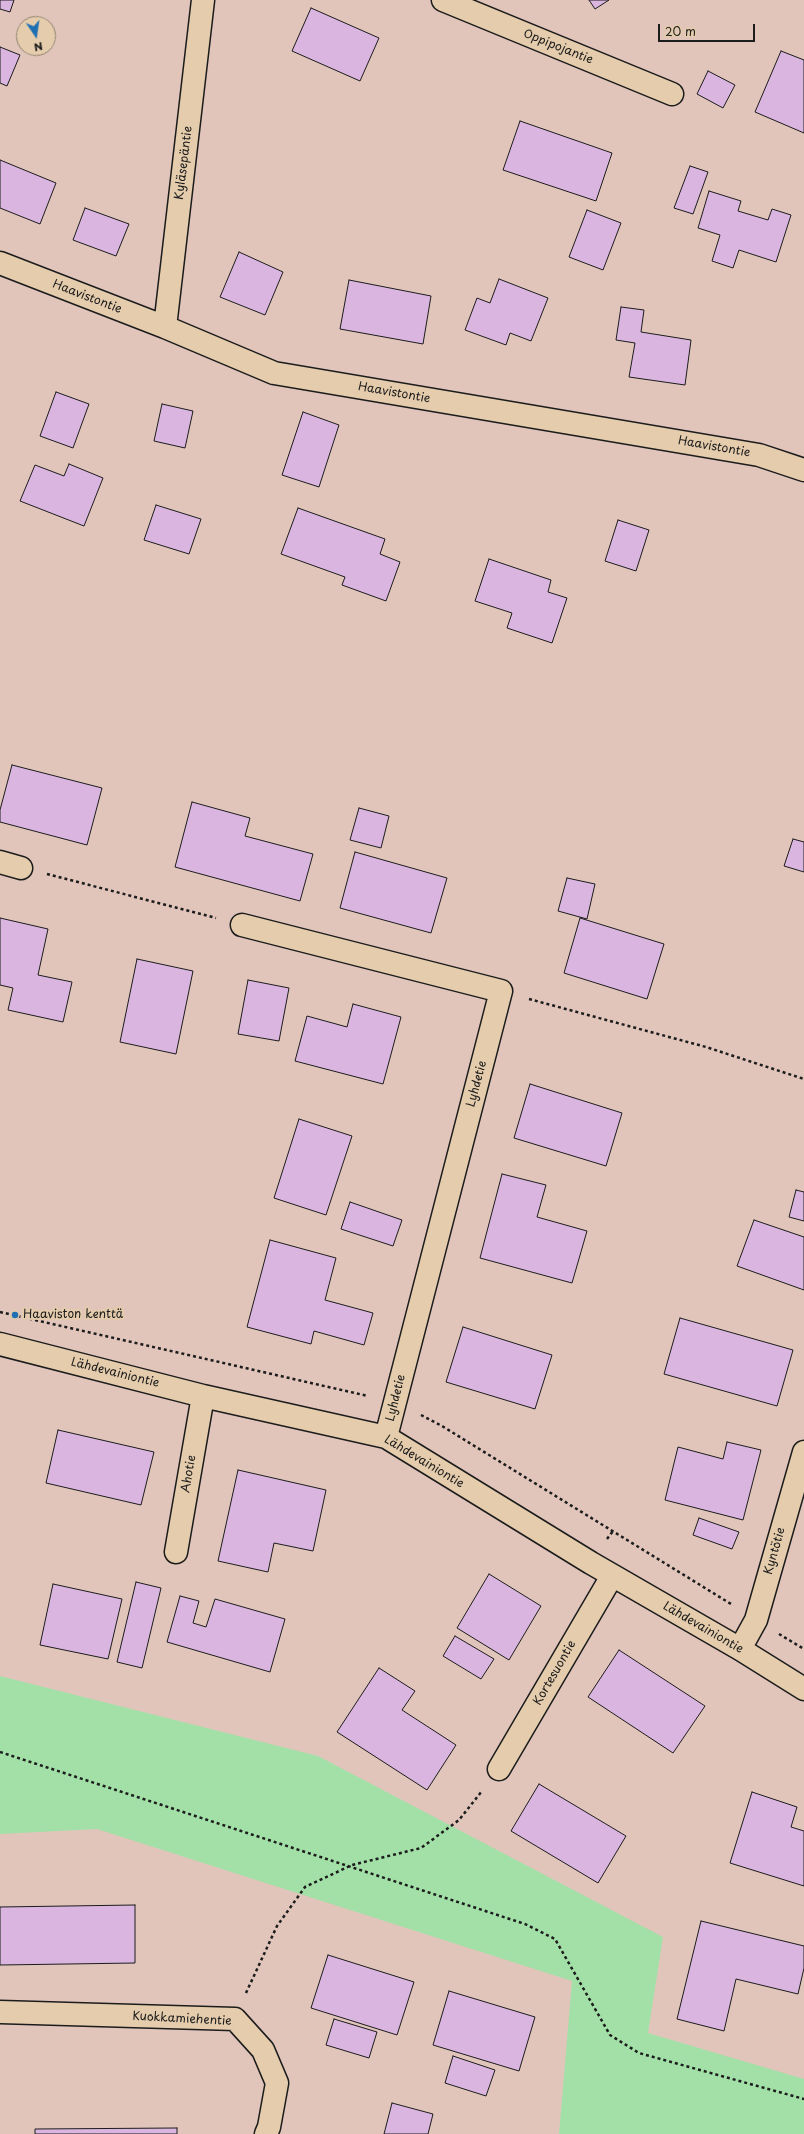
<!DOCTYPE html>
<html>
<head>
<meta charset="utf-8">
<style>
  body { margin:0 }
  #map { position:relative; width:804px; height:2134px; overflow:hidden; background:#e1c5bb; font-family:"Playpen Sans",sans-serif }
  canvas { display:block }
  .north { position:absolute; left:16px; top:16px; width:40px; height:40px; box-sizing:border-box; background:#e4ccac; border:1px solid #948672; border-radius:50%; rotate:167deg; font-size:11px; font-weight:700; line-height:16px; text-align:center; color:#1c1c1c }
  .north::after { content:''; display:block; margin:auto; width:14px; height:18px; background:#1f6fb2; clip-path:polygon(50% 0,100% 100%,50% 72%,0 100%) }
  .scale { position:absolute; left:658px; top:24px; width:97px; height:18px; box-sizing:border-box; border:2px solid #1c1c1c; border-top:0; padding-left:5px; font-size:12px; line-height:14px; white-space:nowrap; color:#1c1c1c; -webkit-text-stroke:3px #e4ccac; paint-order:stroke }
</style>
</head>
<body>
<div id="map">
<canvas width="804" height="2134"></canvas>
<div class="north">N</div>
<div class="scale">20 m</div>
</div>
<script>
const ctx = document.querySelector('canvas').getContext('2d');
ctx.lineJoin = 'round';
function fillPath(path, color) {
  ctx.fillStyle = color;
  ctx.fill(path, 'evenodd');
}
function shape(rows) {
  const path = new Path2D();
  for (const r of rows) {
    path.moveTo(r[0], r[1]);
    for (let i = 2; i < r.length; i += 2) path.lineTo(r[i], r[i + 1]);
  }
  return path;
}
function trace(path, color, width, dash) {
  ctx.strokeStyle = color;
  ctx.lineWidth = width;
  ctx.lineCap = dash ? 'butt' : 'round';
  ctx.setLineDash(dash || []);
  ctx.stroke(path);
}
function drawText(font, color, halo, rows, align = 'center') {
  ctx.font = font + ' "Playpen Sans",sans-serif';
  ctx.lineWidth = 4;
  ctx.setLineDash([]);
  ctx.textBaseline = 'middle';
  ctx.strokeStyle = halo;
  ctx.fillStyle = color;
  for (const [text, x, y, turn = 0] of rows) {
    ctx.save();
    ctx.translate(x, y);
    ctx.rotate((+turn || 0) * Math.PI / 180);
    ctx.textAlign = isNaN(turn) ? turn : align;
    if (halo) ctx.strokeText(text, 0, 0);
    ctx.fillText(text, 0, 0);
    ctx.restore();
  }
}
fillPath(shape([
  [0,1676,318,1756,663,1937,648,2033,804,2079,804,2134,559,2134,572,1981,97,1829,0,1834]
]), '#a2e0a7');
const building = shape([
  [0,0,14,0,10,12,0,9,0,0],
  [589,0,609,0,595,9,589,0],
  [311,8,379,38,360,81,292,51,311,8],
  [0,47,20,55,7,86,0,83,0,47],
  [781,51,804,60,804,133,755,112,781,51],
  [708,71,735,85,723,108,697,94,708,71],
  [520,121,612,153,596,201,503,170,520,121],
  [0,160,56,183,40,224,0,208,0,160],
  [690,166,708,172,693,214,674,208,690,166],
  [709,191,741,201,738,211,768,220,772,209,791,215,776,262,739,250,733,268,712,261,720,235,698,228,709,191],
  [85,208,129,224,116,256,73,240,85,208],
  [587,210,621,223,603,270,569,257,587,210],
  [239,252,283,272,265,315,220,297,239,252],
  [499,279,548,298,531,341,510,333,506,345,465,330,477,298,490,303,499,279],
  [349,280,431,296,423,344,340,329,349,280],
  [621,307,644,310,641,332,691,340,685,385,629,377,635,343,616,340,621,307],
  [56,392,89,404,73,448,40,436,56,392],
  [162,404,193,411,185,448,154,441,162,404],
  [303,412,339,425,319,487,282,475,303,412],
  [69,464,103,478,84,526,20,501,35,465,64,476,69,464],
  [156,505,201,519,189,554,144,540,156,505],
  [298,508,385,539,380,554,400,562,386,601,342,585,345,577,281,554,298,508],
  [618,520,649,530,636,571,605,561,618,520],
  [489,559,551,580,548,592,567,598,552,643,507,628,512,613,475,601,489,559],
  [12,765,102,788,87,845,0,822,0,810,12,765],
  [192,802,250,818,245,836,313,854,300,901,175,867,192,802],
  [359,808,389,816,381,848,350,840,359,808],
  [793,839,804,842,804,872,784,866,793,839],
  [355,852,447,878,431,933,340,908,355,852],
  [567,878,595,884,587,919,558,911,567,878],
  [0,918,48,929,38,975,72,982,63,1022,8,1010,13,988,0,985,0,918],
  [580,918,664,944,647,999,564,973,580,918],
  [137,959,193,971,176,1054,120,1042,137,959],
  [248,980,289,988,279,1041,238,1034,248,980],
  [353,1004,401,1017,383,1084,295,1061,307,1016,347,1027,353,1004],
  [530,1084,622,1113,606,1166,514,1138,530,1084],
  [299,1119,352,1136,326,1215,274,1198,299,1119],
  [502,1174,546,1185,537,1217,587,1231,572,1283,480,1258,502,1174],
  [796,1190,804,1192,804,1221,789,1217,796,1190],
  [350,1202,402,1220,393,1246,341,1229,350,1202],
  [754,1220,804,1237,804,1290,737,1266,754,1220],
  [270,1240,336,1258,325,1300,373,1313,364,1345,314,1331,311,1344,247,1327,270,1240],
  [680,1318,793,1350,777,1406,664,1374,680,1318],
  [463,1327,552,1355,535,1409,446,1382,463,1327],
  [58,1430,154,1452,141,1505,46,1483,58,1430],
  [727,1442,761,1450,743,1520,665,1500,678,1447,723,1459,727,1442],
  [238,1470,326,1490,313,1551,274,1543,268,1572,218,1561,238,1470],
  [699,1518,739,1532,732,1549,693,1535,699,1518],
  [489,1574,541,1606,509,1660,457,1628,489,1574],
  [136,1582,161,1588,142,1668,117,1662,136,1582],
  [53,1584,122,1599,108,1659,40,1645,53,1584],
  [180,1596,199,1601,193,1623,206,1627,215,1599,285,1619,270,1672,167,1642,180,1596],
  [455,1636,494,1659,481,1679,443,1656,455,1636],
  [619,1650,705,1706,673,1753,588,1697,619,1650],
  [379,1668,415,1691,402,1710,456,1745,427,1790,337,1732,379,1668],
  [539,1784,626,1836,598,1883,511,1831,539,1784],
  [752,1792,797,1807,791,1827,804,1831,804,1886,730,1863,752,1792],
  [135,1905,135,1963,0,1965,0,1907,135,1905],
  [701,1921,804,1946,804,1968,798,1994,736,1979,724,2031,677,2019,701,1921],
  [328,1955,414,1982,397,2035,311,2008,328,1955],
  [449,1991,535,2017,519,2071,433,2045,449,1991],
  [334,2019,377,2032,369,2058,326,2045,334,2019],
  [453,2056,495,2070,486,2096,445,2083,453,2056],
  [392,2103,433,2114,428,2134,384,2134,392,2103],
  [177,2128,177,2134,35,2134,35,2129,177,2128]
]);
fillPath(building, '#d9b5df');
trace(building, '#1c1c1c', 1);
const minor = shape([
  [443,0,672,94],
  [0,263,165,327,274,373,759,455,804,470],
  [165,327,203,0],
  [0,862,21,868],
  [242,925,501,991,386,1437],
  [0,1344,203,1396,386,1437,591,1563,740,1649,804,1689],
  [176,1552,203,1396],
  [740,1649,756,1620,804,1452],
  [499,1769,612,1576],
  [0,2012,235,2019,263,2050,277,2083,269,2127,266,2134]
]);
trace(minor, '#1c1c1c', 25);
trace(shape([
  [47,874,216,918],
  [529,999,706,1047,804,1079],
  [0,1312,368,1396],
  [421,1415,442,1426,731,1604],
  [607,1539,613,1531],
  [779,1634,804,1649],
  [0,1752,525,1924,555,1939,610,2035,639,2053,804,2099],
  [246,1993,277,1926,305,1887,352,1865,421,1848,459,1820,482,1791]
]), '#1c1c1c', 2.5, [3, 3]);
trace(minor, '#e4ccac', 22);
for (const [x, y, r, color] of [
  [15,1315,4,"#1f6fb2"]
]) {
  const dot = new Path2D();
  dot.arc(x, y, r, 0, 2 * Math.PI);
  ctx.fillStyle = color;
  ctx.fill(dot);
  trace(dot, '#e4ccac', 1.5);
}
drawText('12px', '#1c1c1c', '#e4ccac', [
  ["Oppipojantie",558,47,22],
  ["Kyläsepäntie",184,163,-83],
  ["Haavistontie",87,297,21],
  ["Haavistontie",394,393,10],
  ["Haavistontie",714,447,10],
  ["Lyhdetie",477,1084,-75],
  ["Lähdevainiontie",115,1373,14],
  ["Lyhdetie",396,1398,-76],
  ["Lähdevainiontie",424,1462,31],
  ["Ahotie",189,1474,-80],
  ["Kyntötie",775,1551,-74],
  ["Lähdevainiontie",703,1628,30],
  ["Kortesuontie",555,1673,-60],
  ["Kuokkamiehentie",182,2019,3]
]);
drawText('12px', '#1c1c1c', '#e4ccac', [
  ["Haaviston kenttä",23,1315]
], 'left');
</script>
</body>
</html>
